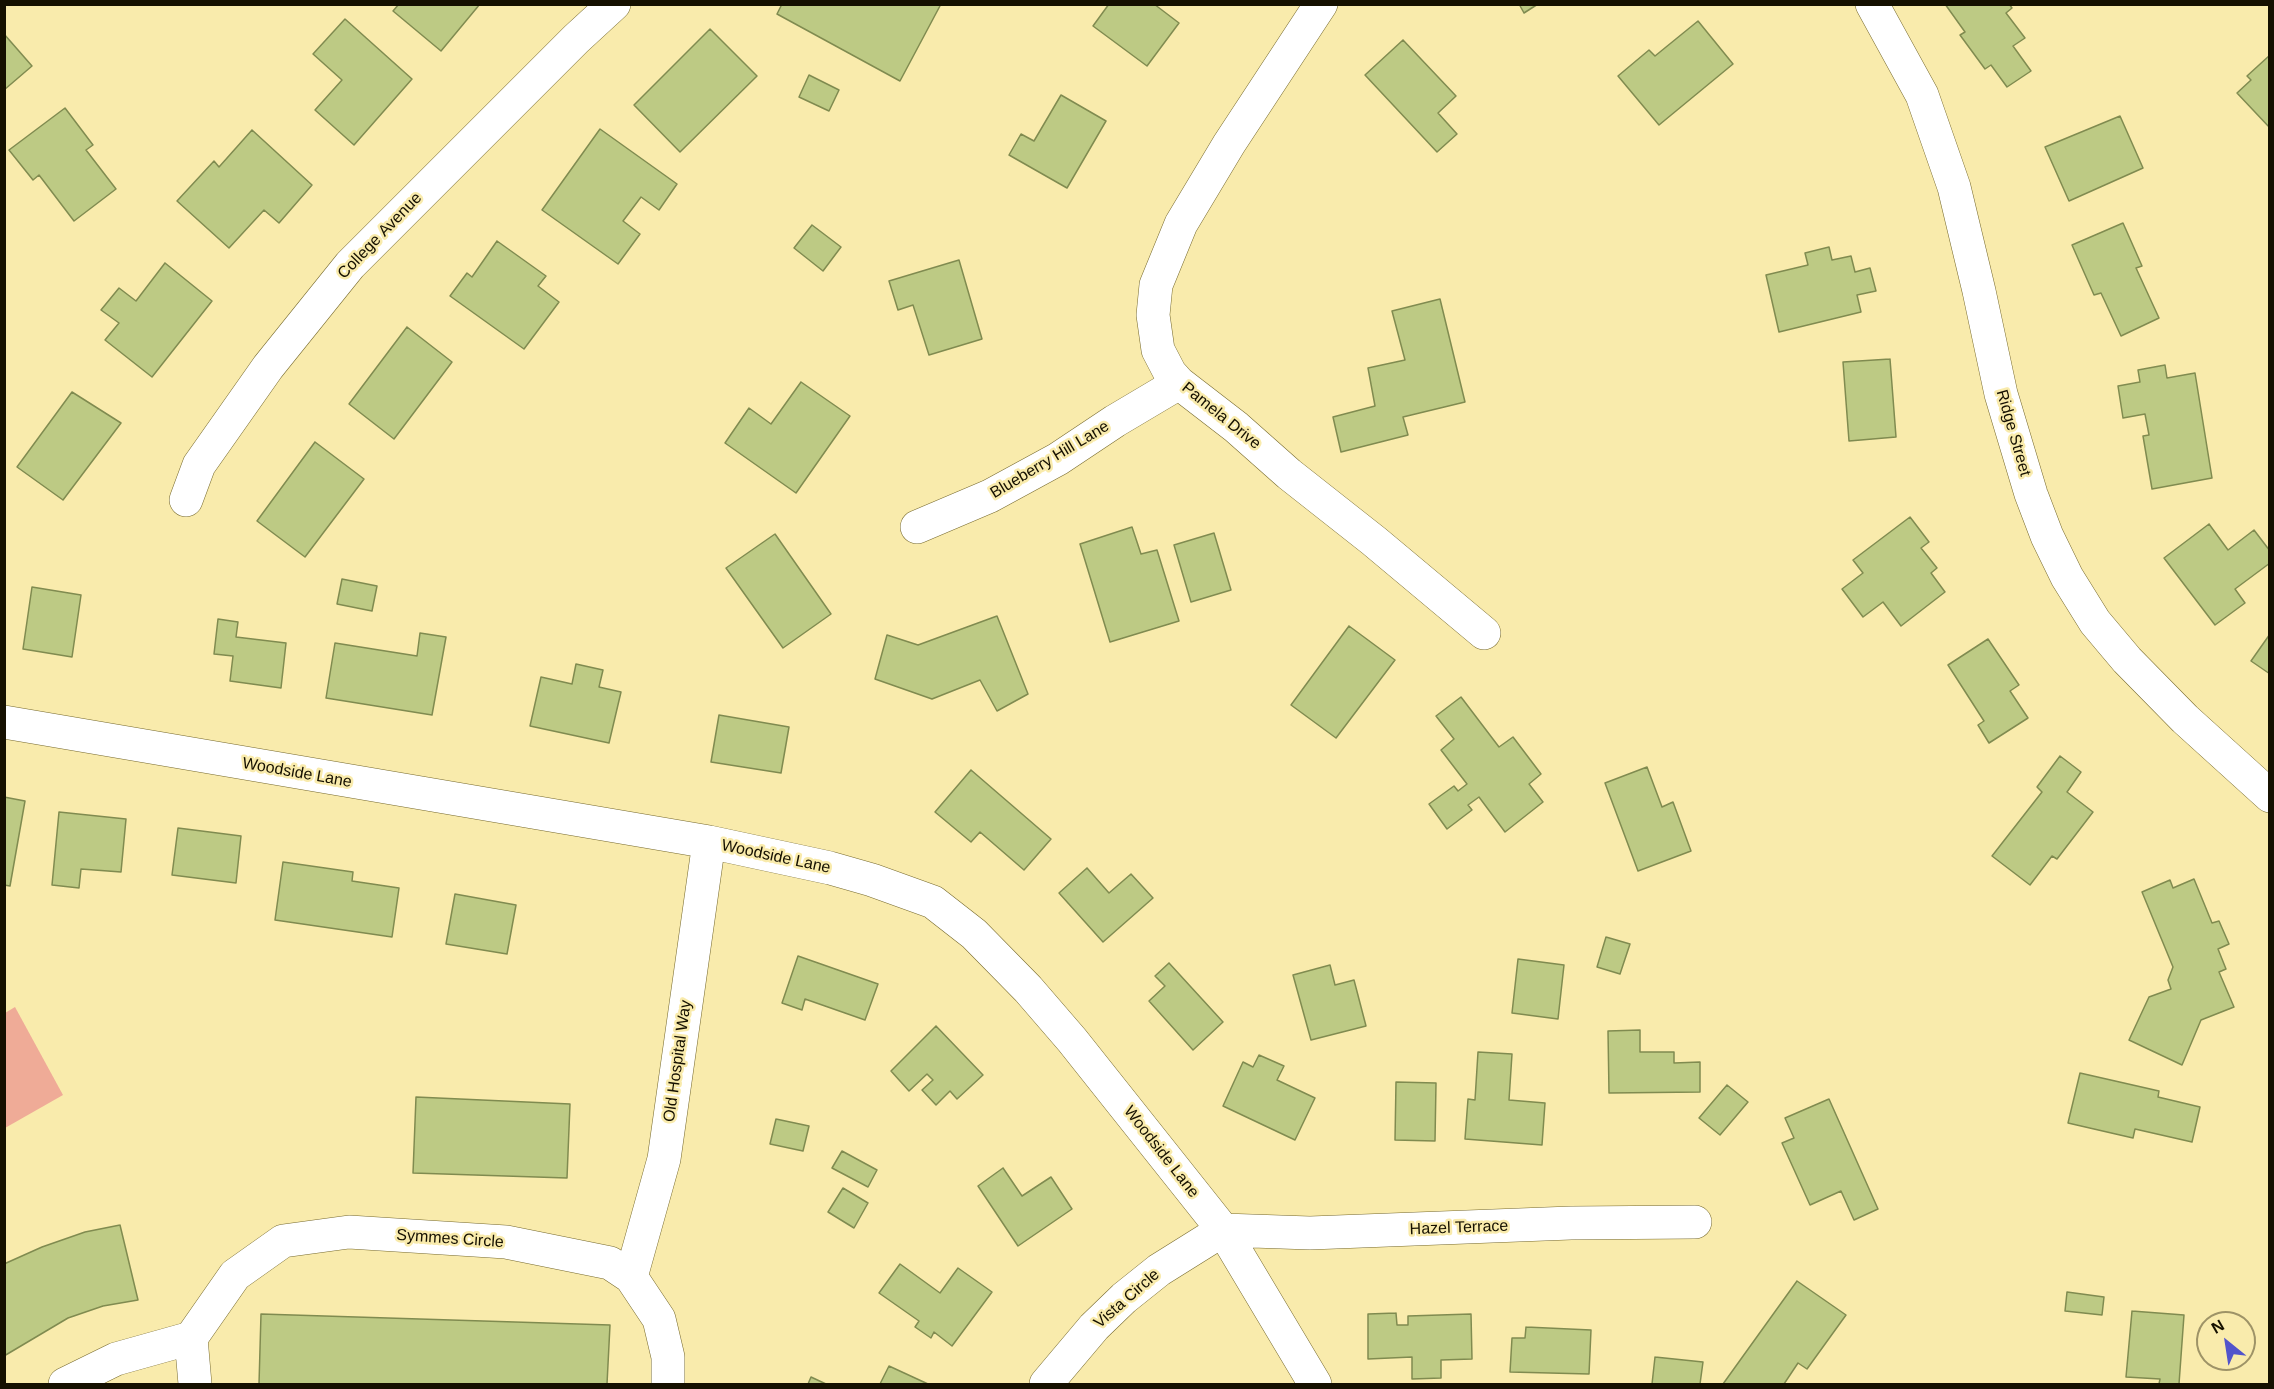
<!DOCTYPE html>
<html>
<head>
<meta charset="utf-8">
<style>
  body { margin:0 }
  #map { position:relative; width:2274px; height:1389px; overflow:hidden; background:#f9ebac; font-family:Arial,sans-serif }
  canvas { display:block }
  .frame { position:absolute; inset:0; border:6px solid #151000; pointer-events:none }
  .north { position:absolute; left:2196px; top:1311px; width:60px; height:60px; box-sizing:border-box; background:#f9ebac; border:2px solid #9e9367; border-radius:50%; rotate:330deg; font-size:16px; font-weight:700; line-height:24px; text-align:center; color:#151000 }
  .north::after { content:''; display:block; margin:auto; width:21px; height:27px; background:#5254cb; clip-path:polygon(50% 0,100% 100%,50% 72%,0 100%) }
</style>
</head>
<body>
<div id="map">
<canvas width="2274" height="1389"></canvas>
<div class="frame"></div>
<div class="north">N</div>
</div>
<script>
const ctx = document.querySelector('canvas').getContext('2d');
ctx.lineJoin = 'round';
function fillPath(path, color) {
  ctx.fillStyle = color;
  ctx.fill(path, 'evenodd');
}
function shape(rows) {
  const path = new Path2D();
  for (const r of rows) {
    path.moveTo(r[0], r[1]);
    for (let i = 2; i < r.length; i += 2) path.lineTo(r[i], r[i + 1]);
  }
  return path;
}
function trace(path, color, width, dash) {
  ctx.strokeStyle = color;
  ctx.lineWidth = width;
  ctx.lineCap = dash ? 'butt' : 'round';
  ctx.setLineDash(dash || []);
  ctx.stroke(path);
}
function drawText(font, color, halo, rows, align = 'center') {
  ctx.font = font + ' Arial,sans-serif';
  ctx.lineWidth = 5;
  ctx.setLineDash([]);
  ctx.textBaseline = 'middle';
  ctx.strokeStyle = halo;
  ctx.fillStyle = color;
  for (const [text, x, y, turn = 0] of rows) {
    ctx.save();
    ctx.translate(x, y);
    ctx.rotate((+turn || 0) * Math.PI / 180);
    ctx.textAlign = isNaN(turn) ? turn : align;
    if (halo) ctx.strokeText(text, 0, 0);
    ctx.fillText(text, 0, 0);
    ctx.restore();
  }
}
fillPath(shape([
  [15,1007,63,1095,5,1128,5,1013]
]), '#efab97');
const building = shape([
  [399,4,480,4,441,51,393,11,399,4],
  [782,4,941,4,900,81,777,14,782,4],
  [1109,4,1154,4,1179,23,1147,66,1093,26,1109,4],
  [1519,4,1538,4,1524,13,1519,4],
  [1945,4,2009,4,2012,8,2006,13,2025,38,2013,46,2031,71,2007,87,1991,65,1985,69,1960,35,1965,32,1945,4],
  [345,19,412,79,354,145,315,110,342,80,313,54,345,19],
  [1698,21,1733,64,1659,125,1618,76,1649,50,1655,56,1698,21],
  [710,29,757,76,680,152,634,105,710,29],
  [4,34,32,66,4,90,4,34],
  [1403,40,1456,96,1438,113,1457,134,1437,152,1365,75,1403,40],
  [2270,55,2270,128,2237,93,2251,80,2247,76,2270,55],
  [809,75,839,90,829,111,799,97,809,75],
  [1061,95,1106,121,1067,188,1009,155,1021,134,1034,141,1061,95],
  [65,108,93,145,86,150,116,189,74,221,39,175,33,180,9,150,65,108],
  [2120,116,2143,168,2069,201,2045,147,2120,116],
  [600,129,677,184,659,210,641,197,623,221,640,234,618,264,542,210,600,129],
  [252,130,312,185,279,223,264,210,229,248,177,201,214,161,219,167,252,130],
  [2123,223,2142,266,2136,268,2159,318,2121,336,2101,293,2094,295,2072,245,2123,223],
  [812,225,841,247,823,271,794,248,812,225],
  [497,241,546,276,538,286,559,302,524,349,450,296,467,273,472,277,497,241],
  [1829,247,1832,260,1851,256,1855,272,1870,268,1876,291,1857,295,1861,312,1779,332,1766,275,1808,265,1805,253,1829,247],
  [959,260,982,339,929,355,913,305,898,310,889,281,959,260],
  [165,263,212,301,152,377,105,340,119,323,101,310,119,288,136,301,165,263],
  [1440,299,1465,402,1403,417,1408,435,1341,452,1333,417,1375,406,1368,368,1405,360,1392,311,1440,299],
  [407,327,452,362,394,439,349,404,407,327],
  [1890,359,1896,437,1849,441,1843,362,1890,359],
  [2165,365,2167,378,2195,373,2212,478,2152,489,2143,436,2149,435,2145,414,2123,418,2118,386,2140,382,2138,370,2165,365],
  [801,382,850,416,796,493,725,443,749,408,771,424,801,382],
  [72,392,121,423,63,500,17,467,72,392],
  [315,442,364,479,305,557,257,521,315,442],
  [1910,517,1929,542,1921,548,1937,568,1931,573,1945,592,1901,626,1883,602,1863,617,1842,589,1863,573,1853,560,1910,517],
  [2209,524,2228,550,2254,530,2270,551,2270,563,2235,589,2245,603,2215,625,2164,558,2209,524],
  [1132,527,1141,554,1157,550,1179,621,1110,642,1080,544,1132,527],
  [1214,533,1231,590,1191,602,1174,545,1214,533],
  [775,534,831,614,783,648,726,568,775,534],
  [342,579,377,586,372,611,337,604,342,579],
  [32,587,81,595,72,657,23,649,32,587],
  [997,616,1028,694,997,711,980,680,932,699,875,679,887,635,918,645,997,616],
  [218,619,238,622,236,637,286,643,281,688,230,681,233,656,214,654,218,619],
  [1349,626,1395,660,1336,738,1291,705,1349,626],
  [420,633,446,637,432,715,326,698,335,643,417,656,420,633],
  [2270,634,2270,674,2251,661,2270,634],
  [1988,639,2019,685,2010,691,2028,718,1989,743,1978,725,1984,721,1948,665,1988,639],
  [576,664,603,670,599,687,621,692,609,743,530,726,541,677,572,684,576,664],
  [1461,697,1499,747,1513,737,1541,774,1529,784,1543,802,1505,832,1479,797,1468,805,1472,810,1447,829,1429,804,1454,786,1458,791,1467,784,1441,750,1454,739,1436,716,1461,697],
  [719,715,789,727,781,773,711,762,719,715],
  [2060,756,2081,772,2067,792,2093,812,2057,859,2052,856,2030,885,1992,856,2042,792,2037,787,2060,756],
  [1647,767,1662,807,1673,802,1691,851,1638,871,1605,783,1647,767],
  [971,770,1051,839,1024,870,980,832,971,842,935,812,971,770],
  [4,797,25,801,10,886,4,885,4,797],
  [59,812,126,819,121,872,81,869,79,888,52,885,59,812],
  [178,828,241,836,236,883,172,875,178,828],
  [283,862,353,872,352,881,399,888,392,937,275,920,283,862],
  [1087,868,1109,893,1131,874,1153,898,1103,942,1059,893,1087,868],
  [2194,879,2212,923,2219,921,2229,944,2218,949,2226,969,2219,972,2234,1007,2201,1020,2182,1065,2129,1040,2149,997,2171,989,2168,980,2173,967,2142,892,2170,880,2173,888,2194,879],
  [455,894,516,905,507,954,446,944,455,894],
  [1606,937,1630,944,1620,974,1597,967,1606,937],
  [798,956,878,984,865,1020,805,999,802,1010,782,1003,798,956],
  [1518,959,1564,965,1558,1019,1512,1013,1518,959],
  [1169,963,1223,1022,1193,1050,1149,1001,1165,986,1155,976,1169,963],
  [1330,965,1335,985,1354,980,1366,1026,1311,1040,1293,975,1330,965],
  [936,1026,983,1075,957,1099,950,1091,936,1105,922,1090,933,1080,927,1074,909,1091,891,1071,936,1026],
  [1640,1030,1640,1052,1674,1052,1674,1063,1700,1062,1700,1092,1609,1093,1608,1031,1640,1030],
  [1478,1052,1512,1054,1509,1100,1545,1103,1542,1145,1465,1139,1468,1099,1475,1100,1478,1052],
  [1259,1055,1284,1066,1277,1080,1315,1098,1295,1140,1223,1106,1243,1062,1253,1067,1259,1055],
  [2080,1073,2159,1091,2158,1097,2200,1107,2192,1142,2135,1129,2133,1138,2068,1123,2080,1073],
  [1396,1082,1436,1083,1435,1141,1395,1140,1396,1082],
  [1727,1085,1748,1102,1720,1135,1699,1118,1727,1085],
  [416,1097,570,1104,567,1178,413,1173,416,1097],
  [1829,1099,1878,1209,1854,1220,1841,1191,1810,1205,1782,1143,1794,1138,1785,1118,1829,1099],
  [776,1119,809,1126,803,1151,770,1144,776,1119],
  [842,1151,877,1170,868,1187,832,1168,842,1151],
  [1003,1168,1022,1196,1051,1177,1072,1209,1018,1246,978,1186,1003,1168],
  [843,1188,868,1203,854,1228,828,1212,843,1188],
  [120,1225,138,1300,103,1306,68,1318,4,1356,4,1264,42,1247,85,1232,120,1225],
  [900,1264,940,1293,958,1268,992,1292,952,1346,934,1332,931,1338,915,1327,919,1321,879,1293,900,1264],
  [1797,1281,1846,1315,1807,1369,1798,1363,1784,1384,1723,1384,1797,1281],
  [2067,1292,2104,1297,2102,1315,2065,1311,2067,1292],
  [2132,1311,2184,1315,2179,1384,2159,1384,2160,1379,2126,1377,2132,1311],
  [1396,1313,1397,1325,1408,1325,1408,1316,1471,1314,1472,1359,1441,1360,1441,1378,1412,1379,1412,1357,1368,1359,1368,1314,1396,1313],
  [261,1314,610,1325,607,1384,259,1384,261,1314],
  [1526,1327,1591,1330,1589,1374,1510,1372,1512,1338,1525,1338,1526,1327],
  [1655,1357,1703,1362,1700,1384,1652,1384,1655,1357],
  [889,1366,928,1384,880,1384,889,1366],
  [811,1377,826,1384,808,1384,811,1377]
]);
fillPath(building, '#bdca84');
trace(building, '#808b50', 1.5);
const minor = shape([
  [1321,4,1229,144,1181,224,1156,285,1153,315,1158,350,1170,373,1179,383,1236,427,1289,474,1374,541,1484,633],
  [1872,4,1922,95,1954,187,1979,291,2001,394,2031,494,2047,536,2067,577,2095,622,2127,660,2185,719,2270,796],
  [186,500,199,465,268,367,350,265,576,39,614,4],
  [917,527,990,496,1058,459,1115,421,1179,383],
  [4,722,709,842,830,868,872,880,933,902,974,934,1028,989,1072,1040,1223,1230,1315,1384],
  [631,1277,664,1159,709,842],
  [65,1384,116,1359,191,1338],
  [195,1384,191,1338,235,1275,283,1241,349,1232,506,1242,610,1263,631,1277,659,1319,668,1357,668,1384],
  [1046,1384,1094,1327,1124,1298,1159,1270,1223,1230,1310,1233,1571,1223,1695,1222]
]);
trace(minor, '#776a2e', 34);
trace(minor, '#fff', 33);
drawText('16px', '#151000', '#f9ebac', [
  ["College Avenue",380,236,-46],
  ["Pamela Drive",1221,416,39],
  ["Ridge Street",2013,433,74],
  ["Blueberry Hill Lane",1050,460,-31],
  ["Woodside Lane",297,773,10],
  ["Woodside Lane",776,857,12],
  ["Old Hospital Way",678,1061,-82],
  ["Woodside Lane",1161,1152,52],
  ["Hazel Terrace",1459,1228,-2],
  ["Symmes Circle",450,1239,4],
  ["Vista Circle",1127,1299,-41]
]);
</script>
</body>
</html>
